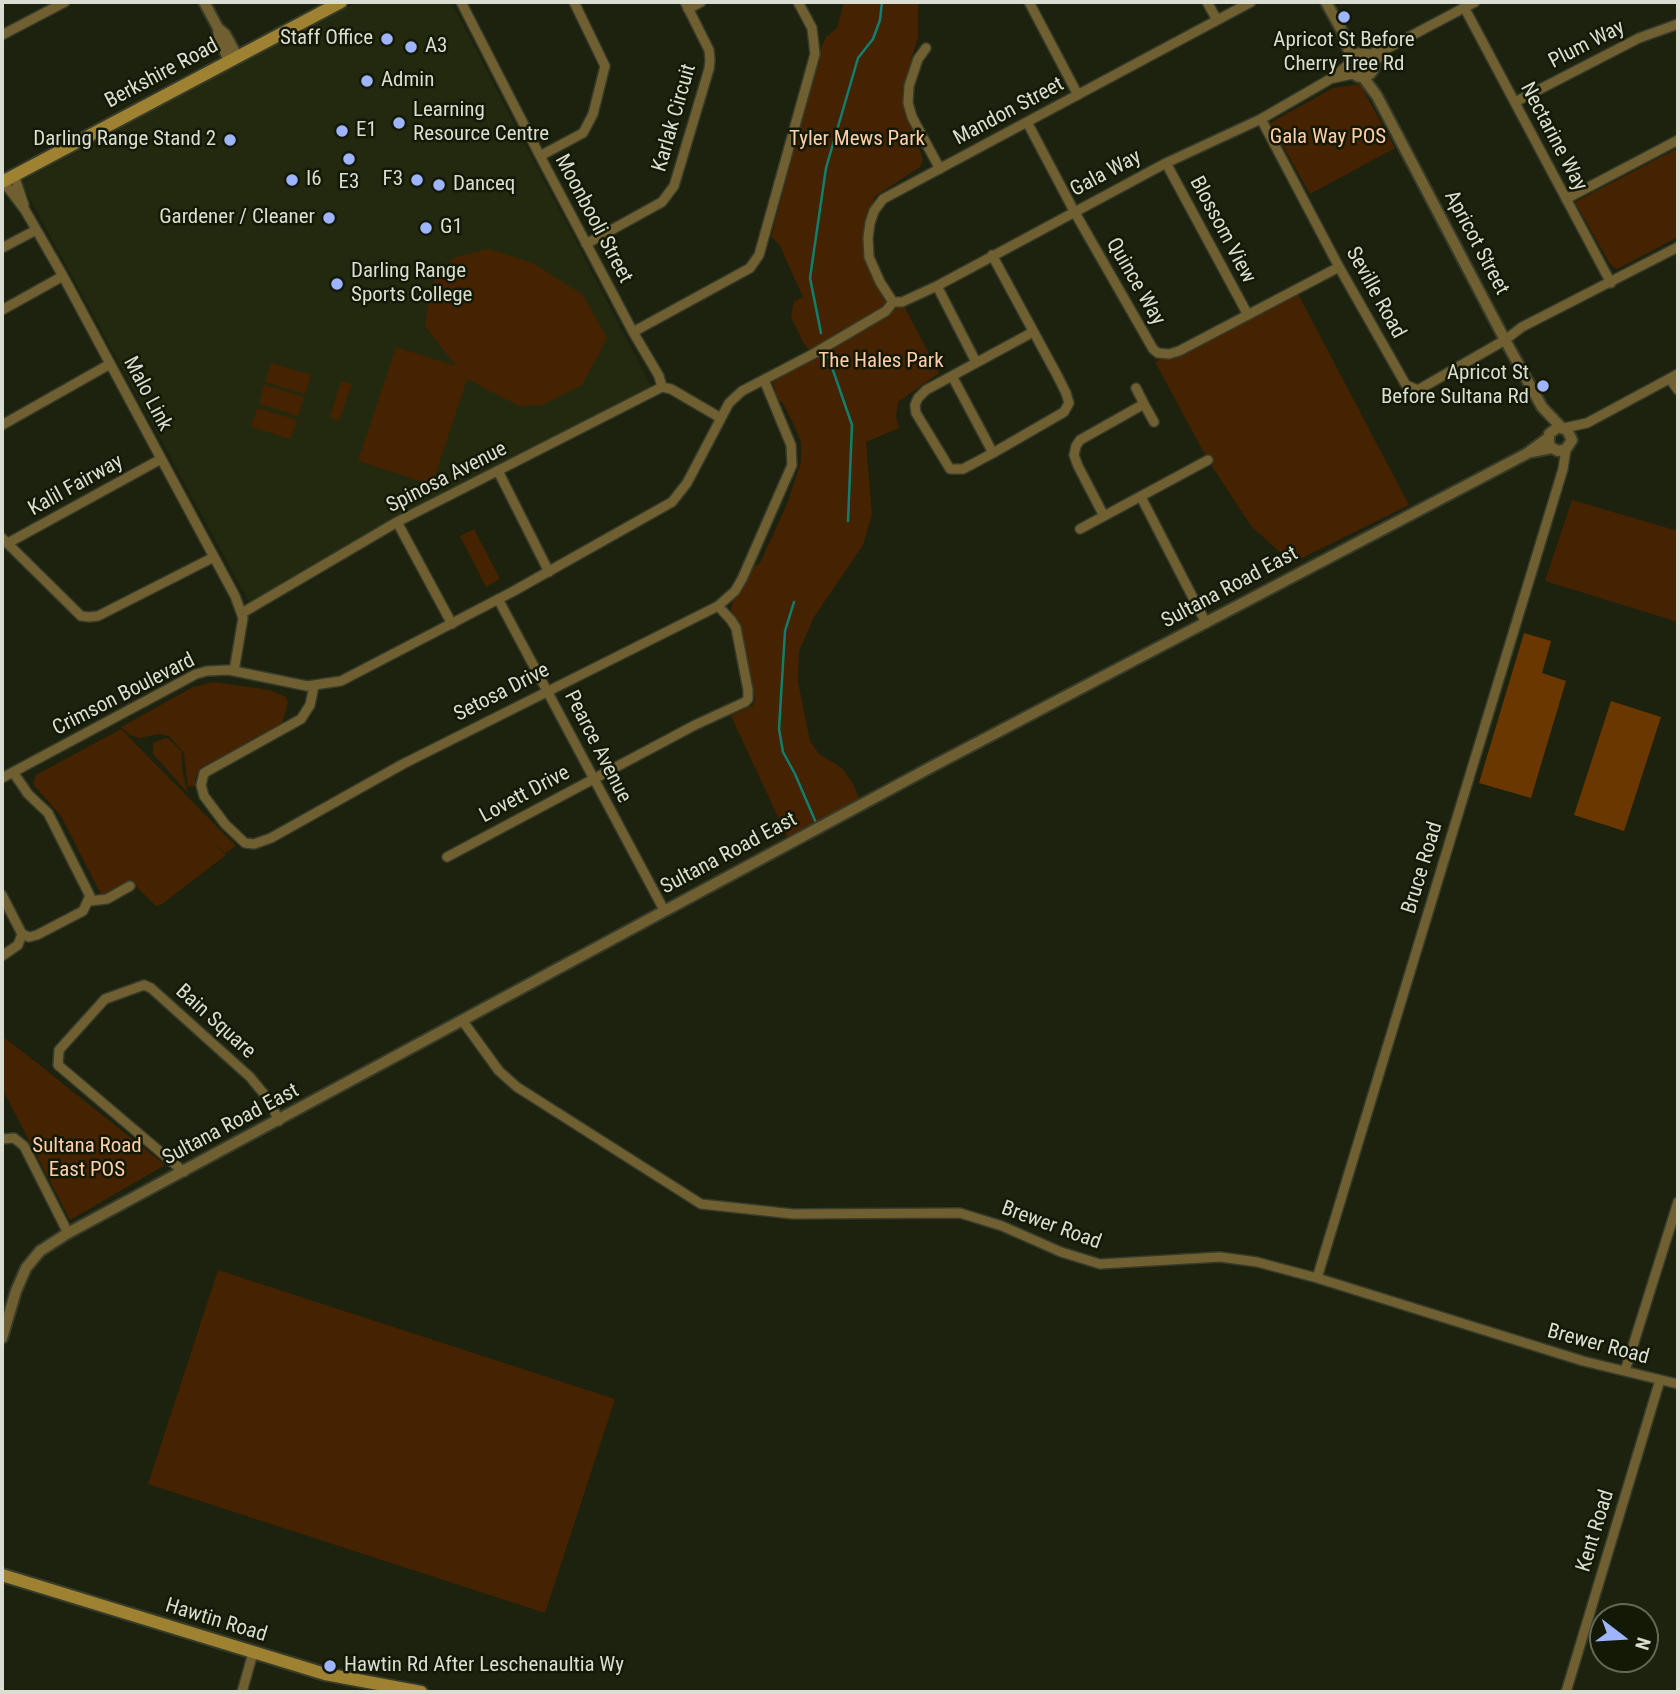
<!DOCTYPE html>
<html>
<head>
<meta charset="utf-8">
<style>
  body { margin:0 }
  #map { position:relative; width:1680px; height:1694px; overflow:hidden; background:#1d220f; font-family:"Roboto Condensed",sans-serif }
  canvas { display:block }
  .frame { position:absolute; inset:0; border:4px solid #daddd1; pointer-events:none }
  .north { position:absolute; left:1589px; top:1603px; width:70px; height:70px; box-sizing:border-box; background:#141906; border:2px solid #636757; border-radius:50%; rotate:107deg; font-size:19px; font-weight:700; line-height:28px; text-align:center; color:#daddd1 }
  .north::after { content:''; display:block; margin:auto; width:24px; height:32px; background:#9eb4fd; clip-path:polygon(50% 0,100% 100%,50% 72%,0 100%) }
</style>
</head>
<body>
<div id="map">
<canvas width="1680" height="1694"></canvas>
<div class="frame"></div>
<div class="north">N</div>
</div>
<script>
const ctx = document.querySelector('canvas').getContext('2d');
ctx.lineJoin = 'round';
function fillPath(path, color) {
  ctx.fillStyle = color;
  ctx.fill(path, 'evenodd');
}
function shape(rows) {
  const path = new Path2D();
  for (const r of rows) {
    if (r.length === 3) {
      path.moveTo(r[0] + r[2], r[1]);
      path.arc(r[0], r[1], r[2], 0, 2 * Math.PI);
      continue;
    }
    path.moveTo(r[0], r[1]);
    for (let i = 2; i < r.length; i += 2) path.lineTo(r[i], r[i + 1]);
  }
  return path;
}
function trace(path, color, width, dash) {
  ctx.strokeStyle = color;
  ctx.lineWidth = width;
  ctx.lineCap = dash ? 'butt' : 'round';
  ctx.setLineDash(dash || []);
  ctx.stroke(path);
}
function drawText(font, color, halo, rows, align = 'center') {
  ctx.font = font + ' "Roboto Condensed",sans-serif';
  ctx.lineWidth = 5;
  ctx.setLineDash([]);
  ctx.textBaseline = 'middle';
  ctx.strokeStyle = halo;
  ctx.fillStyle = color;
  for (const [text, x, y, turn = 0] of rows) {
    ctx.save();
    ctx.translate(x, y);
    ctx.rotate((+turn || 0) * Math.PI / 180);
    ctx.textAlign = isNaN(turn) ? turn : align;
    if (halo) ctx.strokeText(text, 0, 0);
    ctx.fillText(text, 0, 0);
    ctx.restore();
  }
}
fillPath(shape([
  [358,2,451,2,651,386,249,602,21,182,166,103]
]), '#23290e');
fillPath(shape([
  [844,2,918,2,918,37,902,91,923,160,920,167,874,197,869,257,893,302,902,302,939,373,898,402,896,417,899,428,866,442,872,514,863,545,814,617,799,651,798,682,810,741,819,754,842,768,852,782,862,804,790,843,731,716,753,705,755,699,741,630,731,610,732,604,752,567,760,563,787,504,801,462,801,443,798,434,783,403,778,400,771,376,813,354,804,344,791,317,794,301,803,297,779,244,771,237,820,50,826,37,837,28],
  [1360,84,1395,148,1310,194,1270,123,1333,88],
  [1678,148,1678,237,1617,269,1610,264,1575,202],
  [489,249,533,263,583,295,607,338,582,385,542,405,519,406,467,379,432,485,358,461,396,347,456,366,425,326,431,285,455,257],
  [1296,290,1409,505,1292,563,1251,526,1208,460,1155,362],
  [271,363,311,375,305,394,265,382],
  [341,381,352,384,339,421,330,417],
  [264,385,304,397,298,416,259,404],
  [257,408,297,420,291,439,251,427],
  [1572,500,1678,531,1678,622,1545,581],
  [474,529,500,579,486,587,460,536],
  [213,682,270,690,286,697,288,703,282,723,200,768,195,779,195,786,188,787,184,753,169,736,159,734,140,738,130,735,121,727,193,687],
  [121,729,236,846,225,853,208,837,226,855,162,904,156,906,133,883,104,900,61,816,33,784,36,775],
  [165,738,169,739,181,751,183,774,188,793,153,754,153,743],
  [2,1036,27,1055,165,1165,70,1220,2,1088],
  [218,1270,615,1399,545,1613,148,1484]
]), '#452200');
fillPath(shape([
  [1524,633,1551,641,1542,673,1566,681,1531,798,1479,783],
  [1611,701,1661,717,1624,831,1574,815]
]), '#6a3700');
trace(shape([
  [821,333,810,278,826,168,858,58,873,39,880,20,882,2],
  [826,350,852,425,848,521],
  [794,602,785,631,779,729,783,752,795,774,817,825]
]), '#107f70', 2.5);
const minor = shape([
  [1029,2,1078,95],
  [1207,2,1217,20],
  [1464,7,1611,283],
  [688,9,701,2],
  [2,35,65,2],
  [926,48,918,59,909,86,908,103,912,117,940,169],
  [1367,55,1388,48,1475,2],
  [1373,64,1387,49],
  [1334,78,1353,74],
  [1515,102,1639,38,1678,24],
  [1261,119,1339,267,1406,385,1418,390,1505,340,1522,327,1678,247],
  [1027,122,1074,211,1153,349,1158,353,1169,354,1179,351,1339,267],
  [540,156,583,133,593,114,605,66,574,2],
  [1166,163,1248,315],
  [14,175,24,205],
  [3,181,25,210,63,276,235,596,243,618,234,671],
  [1566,199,1678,140],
  [586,244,662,202,674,186,709,69,710,60,709,50,685,2],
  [2,248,36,230],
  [992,255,1057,375,1066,393,1069,403,1064,412,993,453,963,469,950,469,916,413,915,405,918,398,926,390,1033,332],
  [937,286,976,362],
  [893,302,880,282,869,257,868,238,870,223,874,211,883,199,1251,2],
  [2,310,63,276],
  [633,332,750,268,759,255,815,54,812,28,798,2],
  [952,376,993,453],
  [1670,379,1678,390],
  [662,387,671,389,719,417],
  [1136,388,1144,404],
  [2,425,110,364],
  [1564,428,1587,423,1678,374],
  [498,471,549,572],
  [1141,497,1206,623],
  [1104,516,1078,466,1074,455,1076,446,1080,440,1144,404,1154,422],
  [397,522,452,624],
  [1080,529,1208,460],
  [2,538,81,616,89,617,98,616,214,557],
  [8,543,161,459],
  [498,599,664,910],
  [242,613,397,522,662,387,659,376,633,332,540,156,461,2],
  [314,686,310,705,301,719,204,773,201,785,204,796,225,824,245,843,254,844,271,838,403,764,718,606,735,591,742,579,792,465,791,445,764,380],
  [2,778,196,674,207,671,229,670,307,686,341,681,512,592,672,502,687,483,729,403,742,391,813,354,886,311,893,302,902,302,937,286,1166,163,1261,119,1332,78,1350,63],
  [447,857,695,725,745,702,748,699,748,690,736,628,731,620,718,606],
  [2,895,22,934,29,937,37,935,83,911,90,896,48,813,28,794,13,772],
  [90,901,107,899,130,886],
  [2,956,18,945,22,934],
  [462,1020,499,1071,517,1087,701,1204,793,1214,960,1213,1002,1226,1061,1252,1100,1264,1220,1257,1257,1262,1317,1278,1583,1361,1678,1384],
  [2,1139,14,1138,24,1146,68,1233],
  [184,1172,58,1065,59,1050,105,999,144,985,151,988,250,1077,269,1100,279,1121],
  [1317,1278,1563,469,1566,449],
  [1625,1371,1678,1202],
  [242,1692,253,1653],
  [1566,1692,1660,1380]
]);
const tertiary = shape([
  [204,2,218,28,219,38,229,61],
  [1326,2,1342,31,1352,60],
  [218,28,225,34,237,56],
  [1362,65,12],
  [1363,77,1377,96,1505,340,1542,407,1561,427],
  [1531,452,1552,448,1558,451,1566,449,1572,440,1567,430,1558,427,1549,434,1549,444,1552,448],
  [2,1338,16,1291,26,1268,40,1251,68,1233,933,766,1526,454,1548,438]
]);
const secondary = shape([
  [2,182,341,2],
  [2,1575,325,1674,421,1692]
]);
trace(minor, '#373c2a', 12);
trace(tertiary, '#373c2a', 14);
trace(secondary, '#373c2a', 16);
trace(minor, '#705f30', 9);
trace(tertiary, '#705f30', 10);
trace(secondary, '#9e8231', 12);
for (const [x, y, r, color] of [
  [1344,17,7,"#9eb4fd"],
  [387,39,7,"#9eb4fd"],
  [411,47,7,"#9eb4fd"],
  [367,81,7,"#9eb4fd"],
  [399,123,7,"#9eb4fd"],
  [342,131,7,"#9eb4fd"],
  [230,140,7,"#9eb4fd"],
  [349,159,7,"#9eb4fd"],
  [292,180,7,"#9eb4fd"],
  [417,180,7,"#9eb4fd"],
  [439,185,7,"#9eb4fd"],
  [329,218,7,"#9eb4fd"],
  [426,228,7,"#9eb4fd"],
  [337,284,7,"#9eb4fd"],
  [1543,386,7,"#9eb4fd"],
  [330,1666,7,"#9eb4fd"]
]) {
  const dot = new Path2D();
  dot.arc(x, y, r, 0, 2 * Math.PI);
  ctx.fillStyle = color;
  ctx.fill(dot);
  trace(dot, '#141906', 2.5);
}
drawText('21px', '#daddd1', '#141906', [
  ["Staff Office",373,39,"right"],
  ["Apricot St Before",1344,41,"center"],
  ["Cherry Tree Rd",1344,65,"center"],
  ["A3",425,47],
  ["Admin",381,81],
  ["Learning",413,111],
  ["Resource Centre",413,135],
  ["E1",356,131],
  ["Darling Range Stand 2",216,140,"right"],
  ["I6",306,180],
  ["F3",403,180,"right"],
  ["E3",349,183,"center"],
  ["Danceq",453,185],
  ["Gardener / Cleaner",315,218,"right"],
  ["G1",440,228],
  ["Darling Range",351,272],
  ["Sports College",351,296],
  ["Apricot St",1529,374,"right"],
  ["Before Sultana Rd",1529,398,"right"],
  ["Hawtin Rd After Leschenaultia Wy",344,1666]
], 'left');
drawText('21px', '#daddd1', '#141906', [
  ["Plum Way",1587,45,-27],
  ["Berkshire Road",162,74,-28],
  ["Mandon Street",1009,112,-28],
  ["Karlak Circuit",675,118,-74],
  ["Nectarine Way",1553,137,62],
  ["Gala Way",1106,174,-28],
  ["Moonbooli Street",593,219,62],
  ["Blossom View",1222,230,62],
  ["Apricot Street",1476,243,62],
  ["Quince Way",1135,282,60],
  ["Seville Road",1375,293,61],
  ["Malo Link",147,394,62],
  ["Spinosa Avenue",447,478,-27],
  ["Kalil Fairway",76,486,-29],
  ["Sultana Road East",1230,588,-28],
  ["Setosa Drive",502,693,-27],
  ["Crimson Boulevard",124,695,-27],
  ["Pearce Avenue",597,747,63],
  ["Lovett Drive",525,795,-28],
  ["Sultana Road East",729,854,-28],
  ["Bruce Road",1423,868,-73],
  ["Bain Square",215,1022,42],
  ["Sultana Road East",231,1125,-28],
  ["Brewer Road",1051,1226,20],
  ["Brewer Road",1598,1345,15],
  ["Kent Road",1596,1531,-73],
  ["Hawtin Road",216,1621,17]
]);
drawText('21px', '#ffcea9', '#141906', [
  ["Gala Way POS",1328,138],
  ["Tyler Mews Park",857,140],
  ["The Hales Park",881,362],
  ["Sultana Road",87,1147],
  ["East POS",87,1171]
]);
</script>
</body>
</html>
